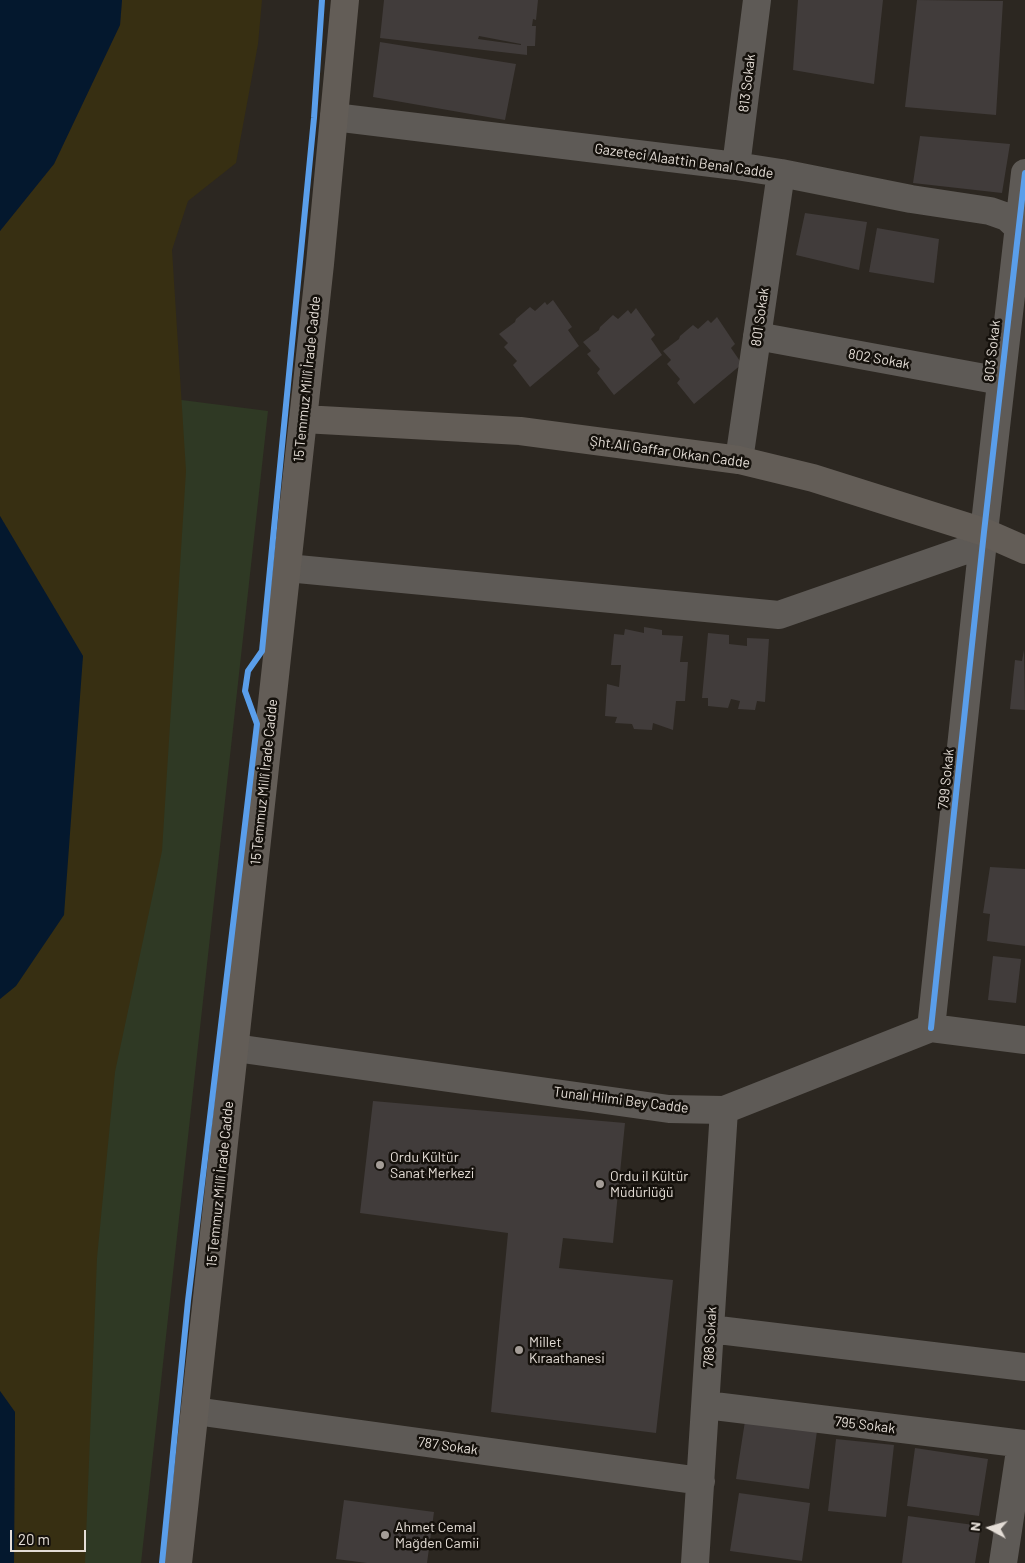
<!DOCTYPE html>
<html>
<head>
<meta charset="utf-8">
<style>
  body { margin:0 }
  #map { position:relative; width:1025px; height:1563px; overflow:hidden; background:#2c2721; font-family:Barlow,sans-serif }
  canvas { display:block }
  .north { position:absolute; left:965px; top:1503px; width:50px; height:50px; -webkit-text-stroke:4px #15110c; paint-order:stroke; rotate:276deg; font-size:14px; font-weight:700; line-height:20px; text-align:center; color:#e4ddd6 }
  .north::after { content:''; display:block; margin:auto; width:18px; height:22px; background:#e4ddd6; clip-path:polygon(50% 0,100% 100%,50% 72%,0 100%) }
  .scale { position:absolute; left:10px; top:1530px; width:76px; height:22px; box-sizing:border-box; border:2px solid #e4ddd6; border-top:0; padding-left:6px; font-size:15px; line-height:18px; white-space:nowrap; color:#e4ddd6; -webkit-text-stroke:4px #15110c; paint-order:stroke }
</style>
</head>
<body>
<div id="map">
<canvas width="1025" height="1563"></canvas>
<div class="north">N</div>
<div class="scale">20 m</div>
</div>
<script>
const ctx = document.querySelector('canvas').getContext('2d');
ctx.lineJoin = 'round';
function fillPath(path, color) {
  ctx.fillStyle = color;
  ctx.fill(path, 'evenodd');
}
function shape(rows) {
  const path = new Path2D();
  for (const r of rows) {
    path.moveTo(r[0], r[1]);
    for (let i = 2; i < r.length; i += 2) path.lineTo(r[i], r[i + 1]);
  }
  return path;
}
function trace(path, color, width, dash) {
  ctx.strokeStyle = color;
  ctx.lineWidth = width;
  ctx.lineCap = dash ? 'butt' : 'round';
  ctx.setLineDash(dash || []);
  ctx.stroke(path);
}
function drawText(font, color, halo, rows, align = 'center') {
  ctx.font = font + ' Barlow,sans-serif';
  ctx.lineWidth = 5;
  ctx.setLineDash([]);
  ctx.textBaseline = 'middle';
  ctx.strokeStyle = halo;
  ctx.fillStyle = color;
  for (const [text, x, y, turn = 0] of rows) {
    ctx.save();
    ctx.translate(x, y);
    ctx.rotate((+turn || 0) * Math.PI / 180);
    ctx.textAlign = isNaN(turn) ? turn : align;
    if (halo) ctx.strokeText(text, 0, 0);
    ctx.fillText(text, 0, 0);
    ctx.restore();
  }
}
fillPath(shape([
  [158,397,268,411,141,1563,38,1563]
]), '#2f3924');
fillPath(shape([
  [122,0,262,0,258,44,236,163,188,201,172,250,186,471,162,851,115,1072,97,1258,85,1563,14,1563,15,1412,0,1391,0,999,16,985,83,656,0,516,0,231,54,164,120,25]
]), '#372f12');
fillPath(shape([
  [0,0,122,0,120,25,54,164,0,231],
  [0,516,83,656,64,915,16,986,0,999],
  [0,1391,15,1412,14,1563,0,1563]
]), '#04182e');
fillPath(shape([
  [384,0,538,0,536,20,533,19,532,26,536,26,535,46,527,46,527,55,380,38],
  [479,36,521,44,521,45,478,39],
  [798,0,883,0,874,84,793,70],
  [917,0,1003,1,996,115,905,107],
  [380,42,516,64,505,120,373,97],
  [920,136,1010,144,1002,193,913,183],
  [805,213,867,222,859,270,796,255],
  [877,228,939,239,934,283,869,272],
  [553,300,572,327,568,330,579,346,530,387,513,365,517,361,504,347,508,343,499,334,515,322,516,319,530,307,535,311,545,302,547,305],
  [636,308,655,335,651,339,662,355,614,395,597,373,600,369,587,354,591,351,583,342,599,330,600,327,613,315,618,319,628,310,631,314],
  [717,317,735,344,731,348,742,364,694,404,677,383,680,379,667,364,671,360,663,351,679,339,680,336,693,325,698,329,708,320,711,323],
  [644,627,662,630,662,635,683,636,680,662,688,662,685,701,676,701,673,730,653,723,652,730,634,729,632,724,615,723,617,717,605,716,607,684,619,687,621,665,611,665,614,634,624,635,625,629,644,633],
  [708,633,729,635,729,644,747,646,747,638,769,639,765,702,757,701,755,710,738,709,740,701,731,699,728,708,708,706,708,698,702,698],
  [1024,650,1025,710,1010,709,1015,660,1022,661],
  [990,867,1025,869,1025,946,987,941,990,914,983,913],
  [993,956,1021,959,1016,1003,988,1000],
  [373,1101,625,1123,613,1243,563,1238,559,1268,673,1280,656,1433,491,1412,508,1233,360,1213],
  [745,1421,817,1431,809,1489,736,1479],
  [836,1439,894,1445,886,1517,828,1511],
  [915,1448,988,1459,979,1516,907,1506],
  [739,1493,810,1503,802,1561,730,1551],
  [344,1500,434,1512,427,1563,367,1563,336,1559],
  [908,1516,981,1526,975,1563,902,1563]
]), '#413c3b');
trace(shape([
  [334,117,736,166,781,173,911,199,990,211,1007,217,1025,234],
  [736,166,757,0],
  [757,336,1001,381],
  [739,460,781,173],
  [287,568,779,615,983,544],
  [931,1028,984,532,1025,173],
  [235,1048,669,1109,724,1110,931,1028,1025,1040],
  [710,1329,1025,1367],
  [706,1405,1025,1444],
  [195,1411,701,1481],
  [695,1563,724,1110],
  [1003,1563,1021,1444]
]), '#5e5a56', 28);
trace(shape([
  [303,419,520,431,739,460,813,478,984,532,1025,550],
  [178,1563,320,264,345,0]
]), '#635d57', 28);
trace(shape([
  [931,1028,984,532,1025,173],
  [162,1563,188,1301,257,724,245,691,248,671,262,651,314,118,322,0]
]), '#5a9eea', 6);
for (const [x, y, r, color] of [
  [380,1165,5,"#a49d97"],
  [600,1184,5,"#a49d97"],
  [519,1350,5,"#a49d97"],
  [385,1535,5,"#a49d97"]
]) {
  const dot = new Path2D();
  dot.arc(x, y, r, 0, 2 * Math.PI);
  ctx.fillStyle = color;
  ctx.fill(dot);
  trace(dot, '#15110c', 2);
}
drawText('14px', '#e4ddd6', '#15110c', [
  ["813 Sokak",747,83,-83],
  ["Gazeteci Alaattin Benal Cadde",684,161,8],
  ["801 Sokak",760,317,-82],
  ["803 Sokak",992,351,-84],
  ["802 Sokak",879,359,10],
  ["15 Temmuz Millî İrade Cadde",307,379,-84],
  ["Şht.Ali Gaffar Okkan Cadde",670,452,8],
  ["799 Sokak",946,779,-84],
  ["15 Temmuz Millî İrade Cadde",264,782,-84],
  ["Tunalı Hilmi Bey Cadde",621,1100,7],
  ["15 Temmuz Millî İrade Cadde",220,1184,-84],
  ["788 Sokak",710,1337,-87],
  ["795 Sokak",865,1425,7],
  ["787 Sokak",448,1446,8]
]);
drawText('14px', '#e4ddd6', '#15110c', [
  ["Ordu Kültür",390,1157],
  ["Sanat Merkezi",390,1173],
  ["Ordu il Kültür",610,1176],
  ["Müdürlüğü",610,1192],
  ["Millet",529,1342],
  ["Kıraathanesi",529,1358],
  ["Ahmet Cemal",395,1527],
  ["Mağden Camii",395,1543]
], 'left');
</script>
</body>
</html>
